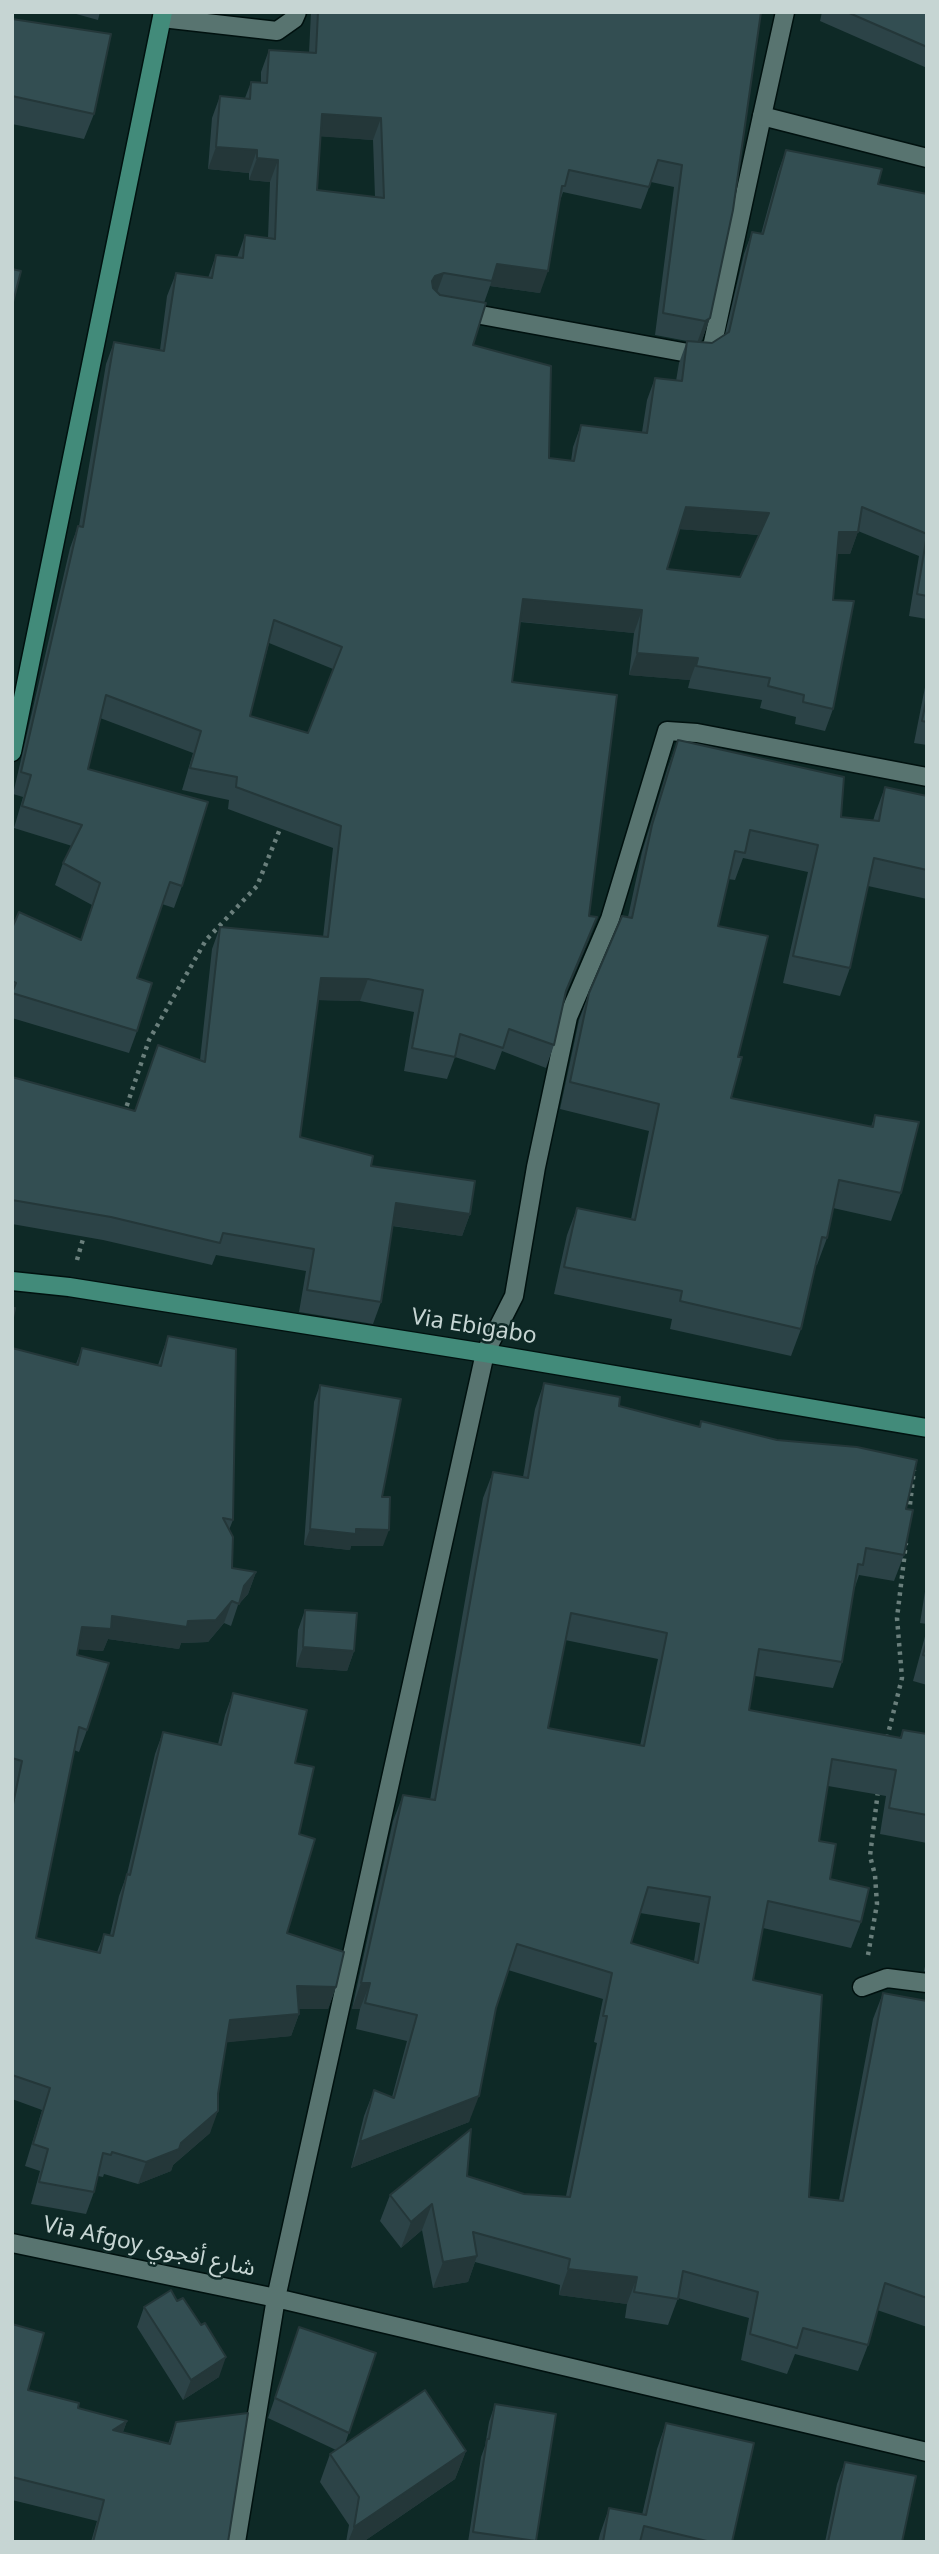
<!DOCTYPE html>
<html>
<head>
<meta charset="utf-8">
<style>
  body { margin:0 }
  #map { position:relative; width:939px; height:2554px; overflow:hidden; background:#0e2926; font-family:"Noto Sans",sans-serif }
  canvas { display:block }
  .frame { position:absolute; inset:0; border:14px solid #c6d5d3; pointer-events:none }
</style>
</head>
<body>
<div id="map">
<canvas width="939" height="2554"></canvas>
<div class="frame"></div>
</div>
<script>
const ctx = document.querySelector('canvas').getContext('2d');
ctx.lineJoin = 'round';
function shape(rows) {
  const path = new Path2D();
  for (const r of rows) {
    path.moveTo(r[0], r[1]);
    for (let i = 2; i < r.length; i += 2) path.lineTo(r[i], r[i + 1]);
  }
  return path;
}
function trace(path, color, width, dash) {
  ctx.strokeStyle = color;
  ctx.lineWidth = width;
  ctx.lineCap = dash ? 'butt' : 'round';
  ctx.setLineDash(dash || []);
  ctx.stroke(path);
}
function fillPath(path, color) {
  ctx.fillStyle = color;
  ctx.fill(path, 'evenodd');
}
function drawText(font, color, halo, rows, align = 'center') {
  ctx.font = font + ' "Noto Sans","Noto Sans Arabic",sans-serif';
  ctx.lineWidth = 5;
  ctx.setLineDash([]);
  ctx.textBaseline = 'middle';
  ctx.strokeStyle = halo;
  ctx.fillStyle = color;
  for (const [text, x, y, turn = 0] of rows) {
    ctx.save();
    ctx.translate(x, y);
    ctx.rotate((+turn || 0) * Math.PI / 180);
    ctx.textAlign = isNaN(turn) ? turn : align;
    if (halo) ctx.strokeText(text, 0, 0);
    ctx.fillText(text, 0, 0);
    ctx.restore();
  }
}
const service = shape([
  [459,311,699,355,712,347,762,116],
  [862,1987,887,1978,927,1983]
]);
const minor = shape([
  [785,12,762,116,927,158],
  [162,18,277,31,294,19,297,12],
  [12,2243,276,2298,927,2452],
  [236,2542,276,2298,485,1353,514,1296,536,1167,568,1017,610,919,667,731,697,733,927,777]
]);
const secondary = shape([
  [12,752,163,12],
  [12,1281,69,1287,485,1353,927,1428]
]);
trace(service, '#00110f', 21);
trace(minor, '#00110f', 21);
trace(secondary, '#00110f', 21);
trace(shape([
  [124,1114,149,1040,206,940,257,886,282,824],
  [77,1260,85,1232],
  [909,1513,914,1470],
  [887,1738,902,1678,897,1618,906,1543],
  [868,1955,877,1904,875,1875,870,1856,878,1791]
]), '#6a7f7c', 4.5, [3.5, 5]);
trace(service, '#587470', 18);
trace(minor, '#587470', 18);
trace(secondary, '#428b7a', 18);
fillPath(shape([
  [69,12,100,12,98,20],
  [311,12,761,12,710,318,702,340,699,342,712,343,725,334,744,254,752,232,761,234,778,172,786,150,878,184,927,194,927,619,909,616,919,556,858,531,850,554,837,554,833,600,833,709,825,731,795,724,796,717,760,708,762,700,688,688,690,680,629,675,634,633,520,622,512,682,589,916,589,939,564,997,554,1045,546,1068,502,1051,495,1070,455,1057,447,1079,404,1071,414,1012,360,1001,318,1000,300,1137,371,1166,470,1214,462,1236,392,1226,381,1302,373,1324,299,1312,306,1271,216,1255,212,1265,103,1240,12,1224,12,1077,135,1111,200,1060,212,949,220,927,323,937,333,848,228,809,229,800,182,790,193,753,100,718,88,769,182,886,174,908,162,904,137,978,137,1031,129,1053,12,1018,12,928,81,939,92,905,55,885,63,863,72,846,14,828,23,797,13,794,70,548,78,526,79,526,106,364,114,342,160,350,167,296,176,273,208,278,216,255,237,258,245,235,268,238,270,182,249,180,249,173,208,169,212,118,220,96,245,98,251,82,261,83,261,72,269,50,309,53],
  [320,136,373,140,375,197,317,190],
  [651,182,674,187,655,335,687,341,679,363,676,381,655,378,647,400,642,432,581,425,573,447,571,461,549,458,473,345,484,303,490,286,540,293,559,204,563,192,641,209],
  [679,529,759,535,740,577,667,569],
  [269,643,333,669,308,733,250,716],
  [822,12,927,12,927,68,820,21],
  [12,19,94,114,84,139,12,124],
  [927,677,927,745,914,743],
  [678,740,841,817,873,821,875,814,885,787,927,796,927,899,868,886,850,968,840,996,783,983,808,872,743,858,735,880,728,879,718,926,738,1057,731,1098,871,1127,875,1115,901,1193,891,1221,833,1208,827,1238,817,1265,816,1265,801,1329,791,1356,670,1329,672,1319,554,1294,567,1235,577,1208,631,1219,649,1131,560,1109,579,1020,589,993,628,917,642,852,668,767],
  [168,1336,233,1520,229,1530,232,1568,256,1572,248,1594,238,1605,231,1626,224,1623,208,1642,181,1643,179,1649,108,1639,103,1651,78,1649,77,1655,87,1730,79,1752,74,1750,36,1938,97,1952,104,1934,110,1935,119,1896,127,1874,155,1754,163,1732,218,1744,225,1715,233,1693,295,1763,299,1834,287,1933,336,1987,328,2009,299,2009,299,2014,291,2036,226,2042,210,2133,173,2165,171,2171,138,2184,104,2174,103,2177,98,2176,94,2192,86,2214,31,2204,40,2171,25,2166,42,2110,12,2099,12,1792,14,1783,12,1782,12,1348,76,1364,82,1348,158,1365],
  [544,1383,619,1406,906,1509,904,1555,894,1581,859,1575,854,1590,842,1662,833,1688,755,1676,749,1710,900,1738,903,1730,927,1734,927,1843,880,1834,886,1796,828,1786,819,1841,830,1879,861,1922,851,1948,763,1928,753,1980,809,2197,839,2200,873,2019,883,1993,927,2001,927,2327,877,2310,868,2345,858,2371,795,2354,787,2374,741,2360,749,2318,678,2298,668,2325,625,2318,627,2304,559,2295,560,2285,475,2262,468,2282,433,2288,422,2230,401,2248,380,2221,390,2195,467,2176,524,2194,566,2196,597,2043,594,2042,603,1999,508,1970,496,2008,469,2122,351,2168,364,2116,374,2090,392,2097,407,2041,356,2029,360,2009,352,2009,393,1821,403,1795,430,1800,483,1498,493,1472,523,1477,535,1409],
  [565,1640,658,1659,640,1746,548,1728],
  [640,1913,700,1923,694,1961,631,1943],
  [320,1385,382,1497,383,1546,351,1546,350,1550,304,1545,314,1402],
  [927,1579,927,1624,920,1623],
  [305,1610,354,1651,347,1671,296,1667,298,1630],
  [927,1629,927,1685,913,1681],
  [927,1957,927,1972,924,1971],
  [177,2301,201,2325,219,2377,183,2400,137,2327,144,2307],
  [12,2324,28,2390,78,2408,127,2421,123,2432,168,2444,176,2422,228,2542,91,2542,97,2521,12,2500],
  [299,2327,376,2353,345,2444,466,2451,455,2479,363,2542,346,2542,349,2525,320,2482,330,2454,336,2450,268,2418],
  [495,2404,556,2414,536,2542,468,2542,481,2457,485,2446,489,2422],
  [666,2423,732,2542,598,2542,600,2534,609,2508,642,2515,657,2449],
  [845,2462,902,2542,825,2542,837,2484]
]), '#2c4347');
fillPath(shape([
  [322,114,381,118,373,140,314,136],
  [216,147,257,150,249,173,208,169],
  [257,158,278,160,270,182,249,180],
  [497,264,548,271,540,293,490,286],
  [444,273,436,295,427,298,432,281,435,276],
  [710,318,702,340,697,343,705,321],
  [686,507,769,513,761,535,678,529],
  [839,532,858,532,850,554,831,554],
  [523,599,642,610,634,633,515,621],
  [637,653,698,658,690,680,629,675],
  [597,917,589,939,557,1013,566,991],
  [321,978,368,979,360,1001,313,1000],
  [396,1203,470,1214,462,1236,388,1225],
  [310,1529,356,1529,389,1530,383,1546,351,1546,350,1550,304,1545],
  [256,1572,248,1594,238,1605,244,1586],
  [232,1601,224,1623,208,1642,181,1643,179,1649,108,1639,103,1651,74,1649,82,1627,112,1616,188,1621],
  [303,1647,354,1651,347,1671,296,1667],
  [361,1983,370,1983,360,2009,352,2009],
  [297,1986,336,1987,328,2009,289,2009],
  [299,2014,291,2036,221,2043,230,2020],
  [479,2096,469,2122,351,2168,360,2142],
  [218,2111,210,2133,173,2165,171,2171,138,2184,146,2162,181,2143],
  [432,2204,422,2230,401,2248,411,2222],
  [477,2256,468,2282,433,2288,443,2262],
  [568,2269,637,2277,627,2304,559,2295],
  [226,2357,219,2377,183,2400,191,2380],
  [127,2421,119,2442,113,2430],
  [466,2451,455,2479,363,2542,348,2542,354,2527]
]), '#243739');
const building = shape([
  [318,12,761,12,733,210,710,318,705,321,663,313,682,165,658,160,649,187,569,170,565,186,562,186,548,271,497,264,492,281,444,273,435,276,432,281,433,288,440,295,486,303,473,345,551,366,549,458,574,461,581,425,647,433,655,378,682,381,687,341,712,343,729,332,752,232,763,234,786,150,882,169,878,184,927,194,927,534,862,507,858,532,839,532,833,600,854,601,833,709,803,702,804,695,768,686,770,678,696,666,698,658,637,653,642,610,523,599,512,682,617,695,589,916,597,917,566,991,554,1045,509,1029,503,1048,460,1034,455,1057,412,1048,423,990,368,979,321,978,300,1137,373,1156,371,1166,475,1181,470,1214,396,1203,381,1302,307,1290,314,1249,223,1233,220,1243,111,1217,12,1200,12,1077,135,1111,158,1045,205,1062,220,927,328,937,341,826,236,787,237,777,190,768,201,731,106,695,88,769,208,802,182,886,170,882,137,978,152,983,137,1031,12,993,16,983,12,981,12,928,19,912,81,940,100,883,63,863,82,825,22,806,31,775,21,772,78,526,83,527,114,342,164,351,176,273,212,278,216,255,243,258,245,235,275,239,278,160,257,158,257,150,216,147,220,96,250,99,251,82,267,83,269,50,316,53,318,12],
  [322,114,381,118,384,198,317,190,322,114],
  [686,507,769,513,740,577,667,569,686,507],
  [274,620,342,647,308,733,250,716,274,620],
  [847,12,927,12,927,47,847,12],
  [12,19,111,34,94,114,12,96,12,19],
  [12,269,21,271,12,306,12,269],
  [927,535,927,596,917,594,927,535],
  [927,696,927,722,922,721,927,696],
  [678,740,844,777,841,817,879,821,885,787,927,796,927,870,874,858,850,968,793,956,818,845,750,830,745,853,735,851,718,926,768,936,738,1057,742,1057,731,1098,873,1127,875,1115,919,1122,901,1193,839,1180,827,1238,822,1237,801,1329,680,1301,682,1291,564,1267,577,1208,635,1220,659,1104,570,1082,589,993,622,916,632,918,652,825,678,740],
  [12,1308,15,1308,12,1322,12,1308],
  [168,1336,236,1349,233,1520,223,1518,233,1537,232,1568,256,1572,244,1586,239,1604,232,1601,216,1620,188,1621,187,1627,112,1616,111,1629,82,1627,77,1655,109,1663,87,1730,79,1727,36,1938,100,1953,104,1934,113,1936,127,1874,130,1875,163,1732,221,1745,233,1693,307,1710,295,1763,314,1767,299,1834,315,1839,287,1933,344,1952,336,1987,297,1986,299,2014,230,2020,218,2094,218,2111,181,2143,179,2149,146,2162,112,2152,111,2155,103,2153,94,2192,39,2182,48,2149,33,2144,50,2088,12,2075,12,1809,22,1761,12,1758,12,1348,78,1365,82,1348,161,1366,168,1336],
  [544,1383,620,1397,619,1406,700,1427,701,1421,777,1440,857,1447,917,1460,906,1509,913,1510,904,1555,866,1548,863,1565,858,1564,842,1662,759,1649,749,1710,901,1738,903,1730,927,1734,927,1815,889,1808,896,1770,832,1759,819,1841,836,1844,830,1879,869,1888,861,1922,768,1901,753,1980,822,1995,809,2197,843,2201,883,1993,927,2001,927,2298,885,2283,868,2345,803,2328,797,2348,750,2334,758,2292,683,2271,678,2299,634,2292,637,2277,568,2269,570,2259,473,2232,477,2256,443,2262,432,2204,411,2222,390,2195,471,2129,467,2176,524,2194,570,2197,607,2016,603,2016,612,1973,517,1944,496,2008,479,2096,360,2142,374,2090,394,2098,417,2015,365,2003,370,1983,361,1983,403,1795,435,1800,493,1472,528,1478,544,1383],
  [571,1613,667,1633,644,1746,548,1728,571,1613],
  [648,1887,710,1897,698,1963,631,1943,648,1887],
  [320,1385,401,1399,382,1497,390,1497,389,1530,356,1529,356,1534,310,1529,320,1385],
  [305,1610,357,1613,354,1651,303,1647,305,1610],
  [927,1640,927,1656,923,1655,927,1640],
  [171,2290,177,2301,183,2298,201,2325,205,2323,226,2357,191,2380,144,2307,171,2290],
  [12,2324,44,2333,28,2390,79,2403,78,2408,127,2421,113,2430,170,2444,176,2422,248,2413,228,2542,93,2542,104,2500,12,2477,12,2324],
  [299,2327,376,2353,349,2433,275,2398,299,2327],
  [425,2390,466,2451,354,2527,359,2497,330,2454,425,2390],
  [495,2404,556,2414,536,2541,473,2532,487,2439,489,2439,495,2404],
  [666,2423,754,2443,732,2542,711,2542,644,2526,640,2542,603,2542,609,2508,646,2515,666,2423],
  [845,2462,916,2476,902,2542,828,2542,845,2462]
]);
fillPath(building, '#334e52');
trace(building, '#243739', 2);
drawText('23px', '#c6d5d3', '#0e2926', [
  ["Via Ebigabo",474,1327,9],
  ["Via Afgoy شارع أفجوي",149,2247,12]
]);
</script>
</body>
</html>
